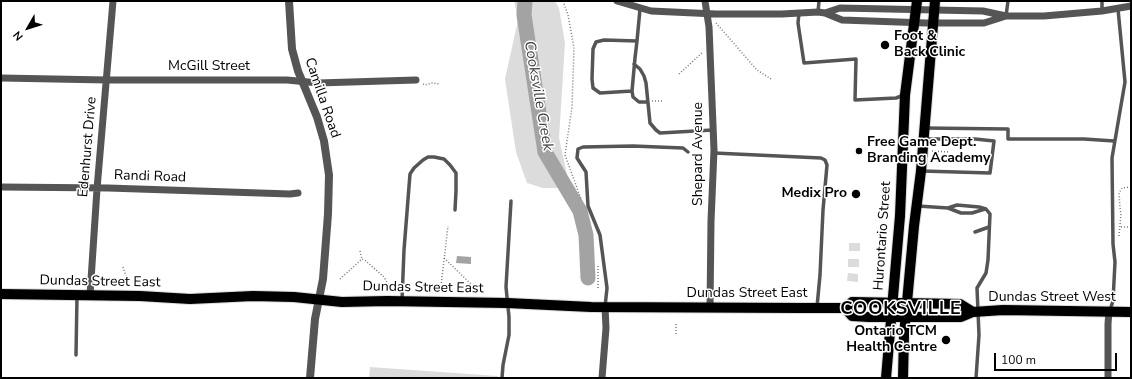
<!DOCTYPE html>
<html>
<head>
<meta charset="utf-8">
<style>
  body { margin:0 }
  #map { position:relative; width:1132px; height:379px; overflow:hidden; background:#fff; font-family:"Nunito Sans",sans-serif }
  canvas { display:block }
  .frame { position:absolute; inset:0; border:2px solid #000; pointer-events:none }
  .north { position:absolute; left:8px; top:8px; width:40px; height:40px; -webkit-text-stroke:3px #fff; paint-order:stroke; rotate:231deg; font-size:11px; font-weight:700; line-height:16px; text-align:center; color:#000 }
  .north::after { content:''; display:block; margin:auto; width:14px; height:18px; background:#000; clip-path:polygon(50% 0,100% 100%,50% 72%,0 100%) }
  .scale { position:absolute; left:994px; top:353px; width:123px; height:18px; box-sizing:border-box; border:2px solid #000; border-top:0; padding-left:5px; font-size:12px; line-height:14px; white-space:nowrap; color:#000; -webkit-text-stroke:3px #fff; paint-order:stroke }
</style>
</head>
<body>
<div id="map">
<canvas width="1132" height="379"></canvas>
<div class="frame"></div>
<div class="north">N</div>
<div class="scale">100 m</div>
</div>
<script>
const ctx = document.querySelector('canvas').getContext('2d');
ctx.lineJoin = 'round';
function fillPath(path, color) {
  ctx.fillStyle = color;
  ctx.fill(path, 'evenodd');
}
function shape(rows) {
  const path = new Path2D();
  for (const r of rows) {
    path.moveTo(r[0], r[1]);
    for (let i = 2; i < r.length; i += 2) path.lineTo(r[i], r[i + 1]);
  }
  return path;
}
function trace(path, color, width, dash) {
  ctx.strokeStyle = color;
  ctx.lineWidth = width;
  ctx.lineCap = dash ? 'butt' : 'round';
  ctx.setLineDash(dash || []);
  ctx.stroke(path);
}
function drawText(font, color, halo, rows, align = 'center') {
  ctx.font = font + ' "Nunito Sans",sans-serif';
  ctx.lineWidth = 3;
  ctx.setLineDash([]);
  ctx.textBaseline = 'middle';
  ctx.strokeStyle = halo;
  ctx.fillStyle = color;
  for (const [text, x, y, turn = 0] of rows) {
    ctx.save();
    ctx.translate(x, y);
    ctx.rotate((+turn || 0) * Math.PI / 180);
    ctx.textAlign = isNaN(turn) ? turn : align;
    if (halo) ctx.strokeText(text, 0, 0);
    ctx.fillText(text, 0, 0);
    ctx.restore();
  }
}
fillPath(shape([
  [514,1,555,1,559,8,565,43,559,138,570,188,543,188,527,183,516,152,505,79,518,20],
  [849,243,860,243,860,251,849,251],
  [848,259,859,259,859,267,848,267],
  [848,273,858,274,858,282,847,281],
  [370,367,498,376,498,378,369,378]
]), '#dcdcdc');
fillPath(shape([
  [457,256,471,257,471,264,456,263]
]), '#a3a3a3');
trace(shape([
  [525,1,524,15,545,152,580,211,586,235,588,278]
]), '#a3a3a3', 15);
const primary = shape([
  [1,294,140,296,190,299,253,296,294,297,342,302,387,301,507,303,591,307,801,308,845,308,852,302,960,304,973,312],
  [845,308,852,316,869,317,961,317,973,312,1003,310,1131,312],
  [886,378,900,216,905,95,917,1],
  [903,378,904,335,914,226,921,171,935,1]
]);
trace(primary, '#dbdbdb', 12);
trace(shape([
  [563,1,568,15,574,48,572,107,565,155,581,199],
  [716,23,757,70,771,79],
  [679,74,703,52],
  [423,84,425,85,432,83,440,84],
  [652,101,663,101],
  [932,151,950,152],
  [1121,227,1131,227],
  [1119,236,1121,214,1120,208,1119,193,1122,188,1131,187],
  [360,251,362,259],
  [444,258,474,287],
  [123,267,128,282],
  [340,279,362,259,366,261,384,277,388,284],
  [441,286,448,226],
  [598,288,598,266],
  [676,334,676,323]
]), '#777', 1.5, [1, 2]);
trace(shape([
  [1102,1,1102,11],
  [818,12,819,1],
  [799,13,798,23,804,63,856,59,855,100,896,98,904,95],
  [1006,16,1008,1],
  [637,41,604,40,596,42,593,49,592,79,593,88,600,93,632,91,635,58,637,41,640,9],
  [634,64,640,69,644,76,646,83,650,123,656,130,660,133,713,130],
  [632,91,633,97,639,102,648,102],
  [925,128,1008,129,1008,139,1084,139,1114,141],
  [714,153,821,158,825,160,827,165,823,210,820,275,817,307],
  [922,171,990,173,994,141,975,139,925,139],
  [918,206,948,208,957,205,979,207,986,209,990,214,988,260,986,273,977,288,979,335,976,378],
  [948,208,961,213,972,213,985,209],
  [975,232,989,227],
  [402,300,404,250,410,174,414,168,423,160,428,157,434,157,444,159,450,165,456,173,456,191,455,210],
  [605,307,607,288,600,235,588,206,586,172,577,158,578,149,583,147,633,146,683,148,688,152],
  [1110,310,1113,301,1115,262,1113,244,1112,158,1125,82,1118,9],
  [76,355,77,296],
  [502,378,503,365,509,335,509,317,506,287,511,201]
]), '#555', 3.5);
trace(shape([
  [617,1,651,11,716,14,782,14,818,12,825,13,842,20,926,23,984,23,1006,16],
  [705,1,709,27,714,150,711,221,710,308],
  [825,13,840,8,983,11,1006,16,1044,16,1102,11,1131,6],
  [1,78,107,80,287,80,318,83,416,80],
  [1,187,108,188,290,194,298,193],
  [90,295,97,189,113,1],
  [602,378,606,328,605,307],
  [1108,378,1108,324,1109,311]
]), '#555', 7);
trace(shape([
  [289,1,292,49,298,71,317,117,324,141,329,175,328,214,323,279,315,319,310,378]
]), '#555', 8);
trace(primary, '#000', 10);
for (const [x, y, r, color] of [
  [885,45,5,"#000"],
  [859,151,4,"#000"],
  [856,194,5,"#000"],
  [946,340,5,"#000"]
]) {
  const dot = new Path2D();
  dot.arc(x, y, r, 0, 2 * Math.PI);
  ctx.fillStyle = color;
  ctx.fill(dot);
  trace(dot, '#fff', 1.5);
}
drawText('bold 14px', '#000', '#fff', [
  ["Foot &",894,37],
  ["Back Clinic",894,53],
  ["Free Game Dept.",867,143],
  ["Branding Academy",867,159],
  ["Medix Pro",847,194,"right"],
  ["Ontario TCM",937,332,"right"],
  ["Health Centre",937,348,"right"]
], 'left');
drawText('14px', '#000', '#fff', [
  ["McGill Street",209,67],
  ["Camilla Road",322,98,71],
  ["Edenhurst Drive",88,147,-85],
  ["Shepard Avenue",699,154,-90],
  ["Randi Road",150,177,2],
  ["Hurontario Street",883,236,-86],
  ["Dundas Street East",100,282,1],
  ["Dundas Street East",423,288,1],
  ["Dundas Street East",747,294],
  ["Dundas Street West",1052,298]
]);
drawText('italic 15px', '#444', '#fff', [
  ["Cooksville Creek",538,96,80]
]);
ctx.letterSpacing = '1px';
drawText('bold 18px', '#000', '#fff', [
  ["COOKSVILLE",901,310]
]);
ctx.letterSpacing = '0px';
</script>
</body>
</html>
